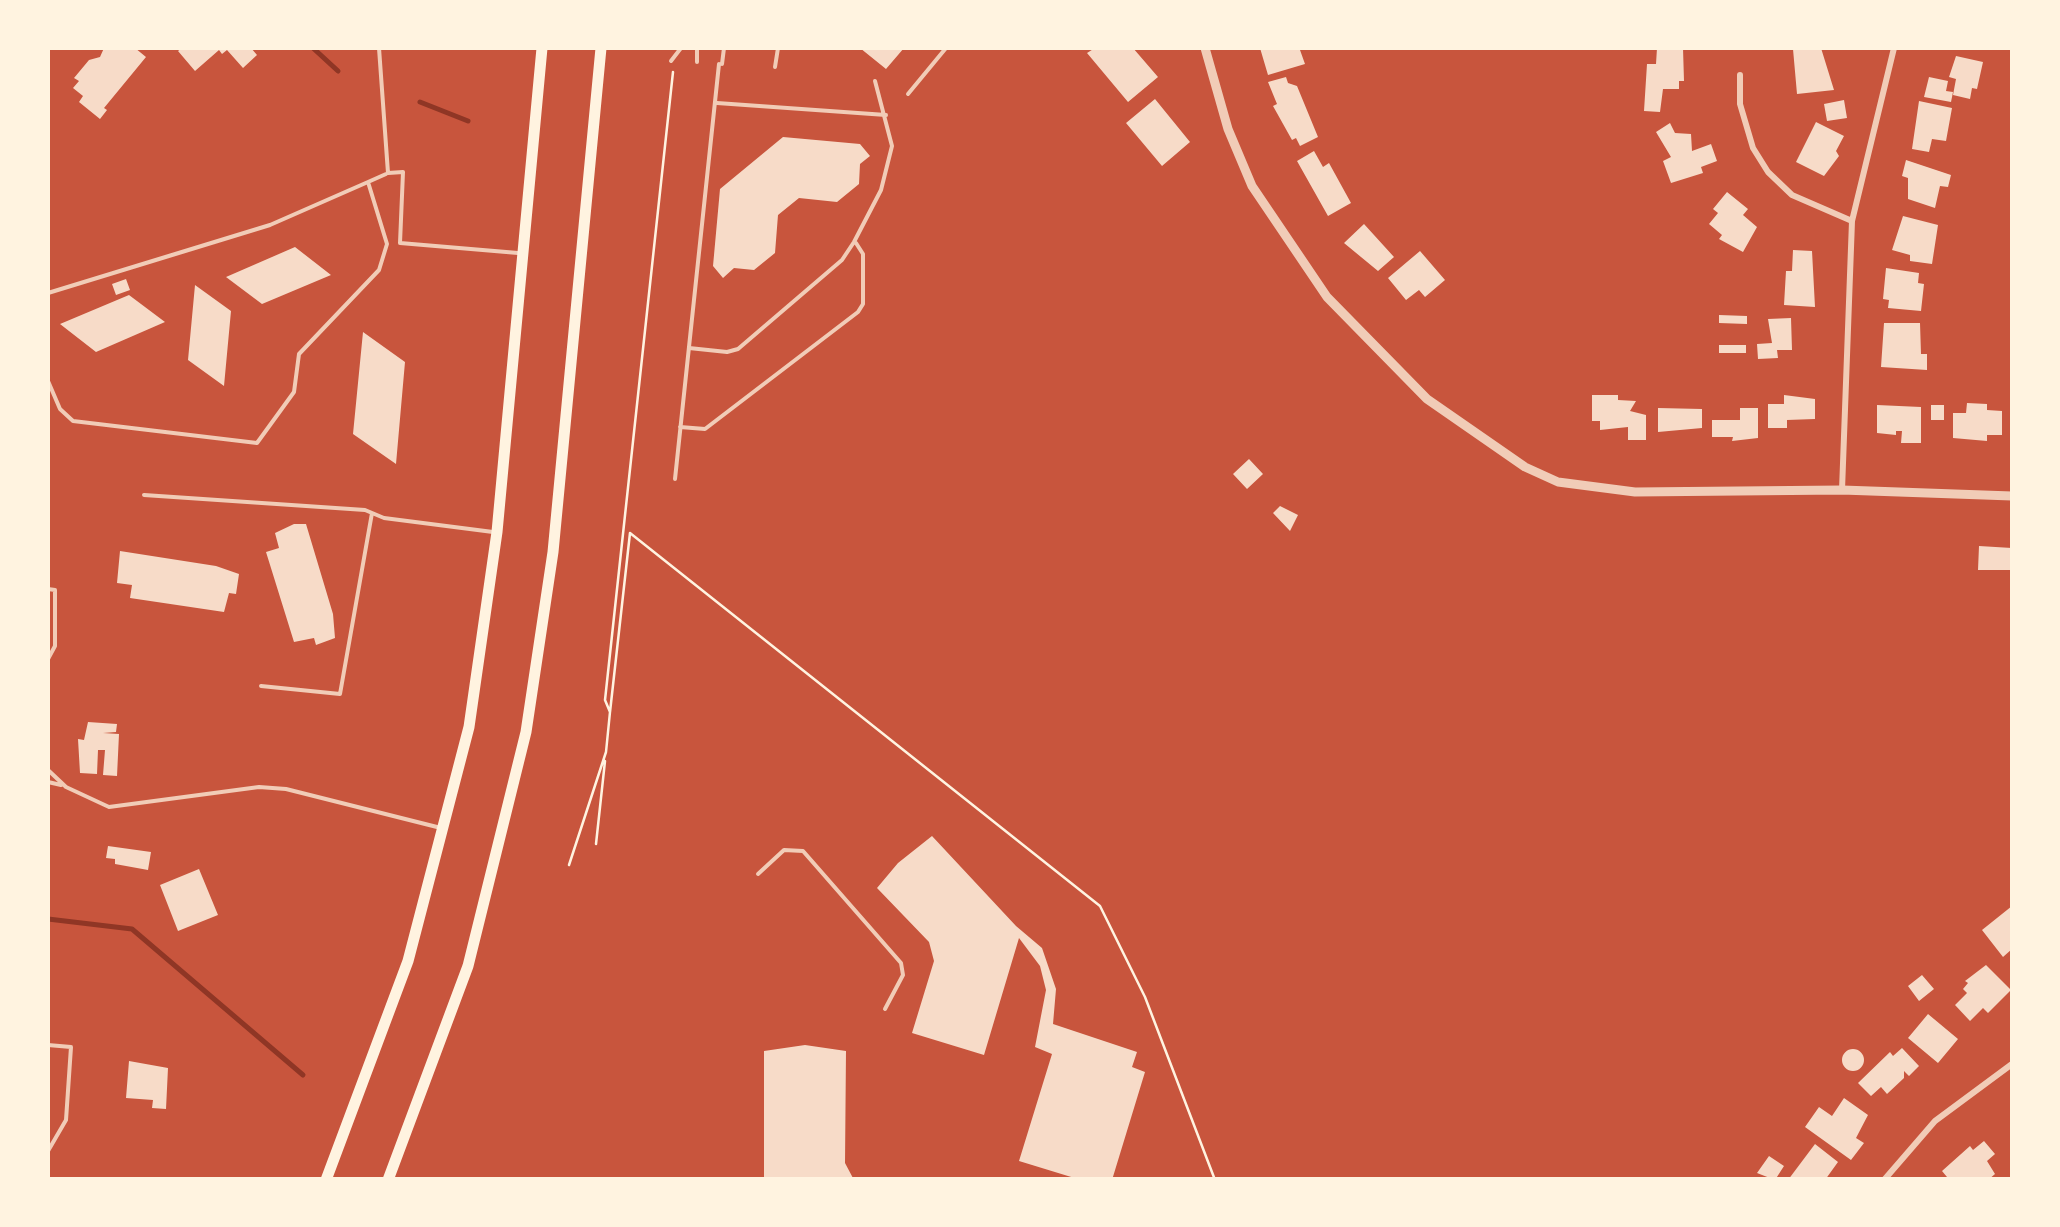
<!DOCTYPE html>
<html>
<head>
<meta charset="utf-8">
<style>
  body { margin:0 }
  #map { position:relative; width:2060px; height:1227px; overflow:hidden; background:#c8553d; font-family:Poppins,sans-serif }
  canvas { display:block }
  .frame { position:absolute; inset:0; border:50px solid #fff3e0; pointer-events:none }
</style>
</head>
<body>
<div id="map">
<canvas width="2060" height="1227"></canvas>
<div class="frame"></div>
</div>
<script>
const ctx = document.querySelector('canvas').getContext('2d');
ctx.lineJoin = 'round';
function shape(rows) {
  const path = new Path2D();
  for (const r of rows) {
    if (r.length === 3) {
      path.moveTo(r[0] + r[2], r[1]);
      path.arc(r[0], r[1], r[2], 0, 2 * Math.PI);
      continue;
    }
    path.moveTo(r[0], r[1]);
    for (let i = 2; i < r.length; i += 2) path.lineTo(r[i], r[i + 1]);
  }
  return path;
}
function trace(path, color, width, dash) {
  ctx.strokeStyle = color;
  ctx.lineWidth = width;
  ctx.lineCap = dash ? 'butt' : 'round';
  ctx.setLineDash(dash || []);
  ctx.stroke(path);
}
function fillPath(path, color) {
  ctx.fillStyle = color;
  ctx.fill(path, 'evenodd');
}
trace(shape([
  [313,48,338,71],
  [420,102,468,121],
  [48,919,132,929,303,1075]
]), '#8f3625', 5);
fillPath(shape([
  [104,48,135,48,146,57,104,108,107,110,100,119,79,102,83,96,73,88,79,81,74,78,89,60,100,57],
  [182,48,251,48,257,55,243,68,227,50,222,54,219,50,195,71,178,51],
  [860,48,904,48,886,69],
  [1095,48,1133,48,1158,77,1128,102,1087,53],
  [1260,48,1300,50,1305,64,1268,75],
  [1657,48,1683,48,1684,81,1679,81,1679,89,1663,89,1660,112,1644,111,1647,64,1656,64],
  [1807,48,1821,48,1834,90,1797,94,1793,49],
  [1956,56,1983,62,1977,89,1972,88,1970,99,1953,95,1956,79,1949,77],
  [1286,77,1288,83,1297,86,1318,137,1300,146,1296,138,1292,140,1273,106,1277,104,1268,82],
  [1929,77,1948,81,1946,91,1953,92,1951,102,1924,97],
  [1155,99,1190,142,1162,166,1126,123],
  [1844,100,1847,118,1827,121,1824,104],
  [1919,101,1952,108,1946,141,1932,139,1929,152,1912,149],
  [1816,122,1844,136,1836,151,1839,156,1824,176,1796,162],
  [1670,123,1675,133,1691,134,1692,151,1711,144,1717,161,1701,167,1703,173,1671,183,1663,161,1671,157,1656,132],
  [783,137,860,144,870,156,860,164,859,184,837,202,799,198,778,215,775,253,754,270,734,268,723,278,713,266,720,189],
  [1314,151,1323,167,1329,163,1351,203,1328,216,1297,161],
  [1906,160,1951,175,1948,187,1940,186,1935,208,1908,199,1908,178,1902,176],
  [1727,192,1748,209,1743,215,1757,227,1743,252,1719,239,1722,235,1709,224,1718,213,1713,209],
  [1903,216,1938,225,1932,264,1910,261,1910,255,1892,250],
  [1364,224,1394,257,1378,271,1344,243],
  [295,247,331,275,262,304,226,277],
  [1793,250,1812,251,1815,307,1784,305,1786,271,1792,271],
  [1420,251,1445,280,1425,297,1419,290,1406,300,1388,278],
  [1886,268,1919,273,1918,283,1924,284,1921,311,1888,308,1889,300,1883,299],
  [126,279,130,290,116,295,112,284],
  [195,285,231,311,224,386,188,360],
  [129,295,165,322,96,352,60,324],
  [1719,315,1747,316,1747,324,1719,323],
  [1791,318,1792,350,1777,350,1778,358,1758,359,1757,344,1772,343,1768,319],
  [1884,323,1920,323,1921,354,1927,354,1927,370,1881,367],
  [363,332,405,362,396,464,353,434],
  [1719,345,1746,345,1746,353,1719,353],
  [1592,395,1618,395,1618,400,1636,401,1630,411,1646,415,1646,440,1628,440,1628,427,1600,430,1600,421,1592,421],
  [1784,395,1815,399,1815,419,1787,420,1787,428,1768,428,1768,404,1784,404],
  [1967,403,1987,404,1987,410,2002,411,2002,435,1987,435,1987,441,1953,438,1953,413,1966,413],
  [1877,405,1921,407,1921,443,1901,443,1902,431,1896,431,1896,435,1877,433],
  [1931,405,1944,405,1944,420,1931,420],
  [1658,408,1702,409,1702,428,1658,432],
  [1740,408,1758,408,1758,438,1732,441,1733,437,1712,437,1712,420,1740,420],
  [1249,459,1263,474,1247,489,1233,474],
  [1280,506,1298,515,1290,531,1273,513],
  [294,524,306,524,333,614,335,638,316,645,314,638,294,642,266,552,279,548,275,533],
  [1979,546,2012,548,2012,570,1978,570],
  [120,551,216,566,239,574,236,594,229,593,224,612,130,598,132,585,117,583],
  [88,722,117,724,116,732,103,733,119,734,117,776,103,775,105,750,98,750,97,774,80,773,78,739,84,740],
  [932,836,1016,926,1042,948,1056,989,1053,1024,1137,1052,1132,1067,1145,1072,1112,1180,1081,1180,1019,1161,1052,1054,1035,1047,1046,990,1040,966,1019,938,984,1055,912,1033,934,961,929,942,877,888,898,863],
  [108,846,151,852,148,870,115,864,115,859,106,858],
  [199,869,218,915,178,931,160,885],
  [2012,906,2012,949,2003,957,1982,930],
  [1986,965,2011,990,1988,1013,1983,1008,1970,1021,1955,1005,1967,993,1963,989,1968,983,1965,981],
  [1922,975,1934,989,1919,1001,1908,986],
  [1928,1014,1958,1039,1938,1063,1908,1038],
  [805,1045,846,1051,845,1163,854,1180,764,1180,764,1051],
  [1902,1048,1919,1066,1909,1076,1904,1071,1904,1078,1887,1094,1881,1087,1871,1096,1858,1083,1890,1052,1893,1056],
  [1853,1060,11],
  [129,1061,168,1068,166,1109,152,1108,153,1100,126,1098],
  [1844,1098,1868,1115,1856,1138,1864,1143,1851,1160,1805,1127,1819,1107,1832,1116],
  [1984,1141,1995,1154,1987,1161,1995,1174,1988,1180,1944,1180,1947,1177,1942,1171,1970,1146,1973,1150],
  [1815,1144,1838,1162,1825,1180,1788,1180],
  [1769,1156,1784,1166,1775,1180,1757,1173]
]), '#f7dbc8');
trace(shape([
  [610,712,630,533,1100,906,1145,997,1215,1180],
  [596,844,605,761],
  [569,865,606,752,610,712,605,700,673,72]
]), '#fff3e0', 2.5);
trace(shape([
  [379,48,388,173,403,172,400,243,518,253],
  [697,48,697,62],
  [671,61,681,48],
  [722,64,724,48],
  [775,67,778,48],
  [908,94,946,48],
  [717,103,886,115],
  [368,182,386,174],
  [48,293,270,225,368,182,387,244,379,270,299,354,294,392,257,443,73,421,60,409,48,381],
  [689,348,727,352,738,349,842,260,854,242,881,190,892,146,875,81],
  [680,427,705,429,858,312,863,304,863,254,856,243],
  [675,479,719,64],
  [144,495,365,510,384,518,493,532],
  [48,589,55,590,55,646,48,659],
  [261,686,340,694,372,513],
  [48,770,66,787,109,807,259,787,286,789,441,828],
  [48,782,61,785],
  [758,874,784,850,803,851,901,963,903,975,885,1009],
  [48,1045,71,1047,66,1120,48,1151]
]), '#f1ccb7', 4);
trace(shape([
  [1740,75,1740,104,1753,148,1768,172,1792,195,1852,221],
  [1842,490,1852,221,1894,48],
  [1884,1180,1935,1121,2012,1064]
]), '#f1ccb7', 6);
trace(shape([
  [1205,48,1228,129,1252,186,1327,297,1427,399,1525,467,1558,482,1635,492,1842,490,2012,496]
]), '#f1ccb7', 9);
trace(shape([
  [326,1180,408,961,469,727,497,532,542,48],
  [388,1180,468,966,526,732,553,552,601,48]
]), '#fff3e0', 11);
</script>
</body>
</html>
